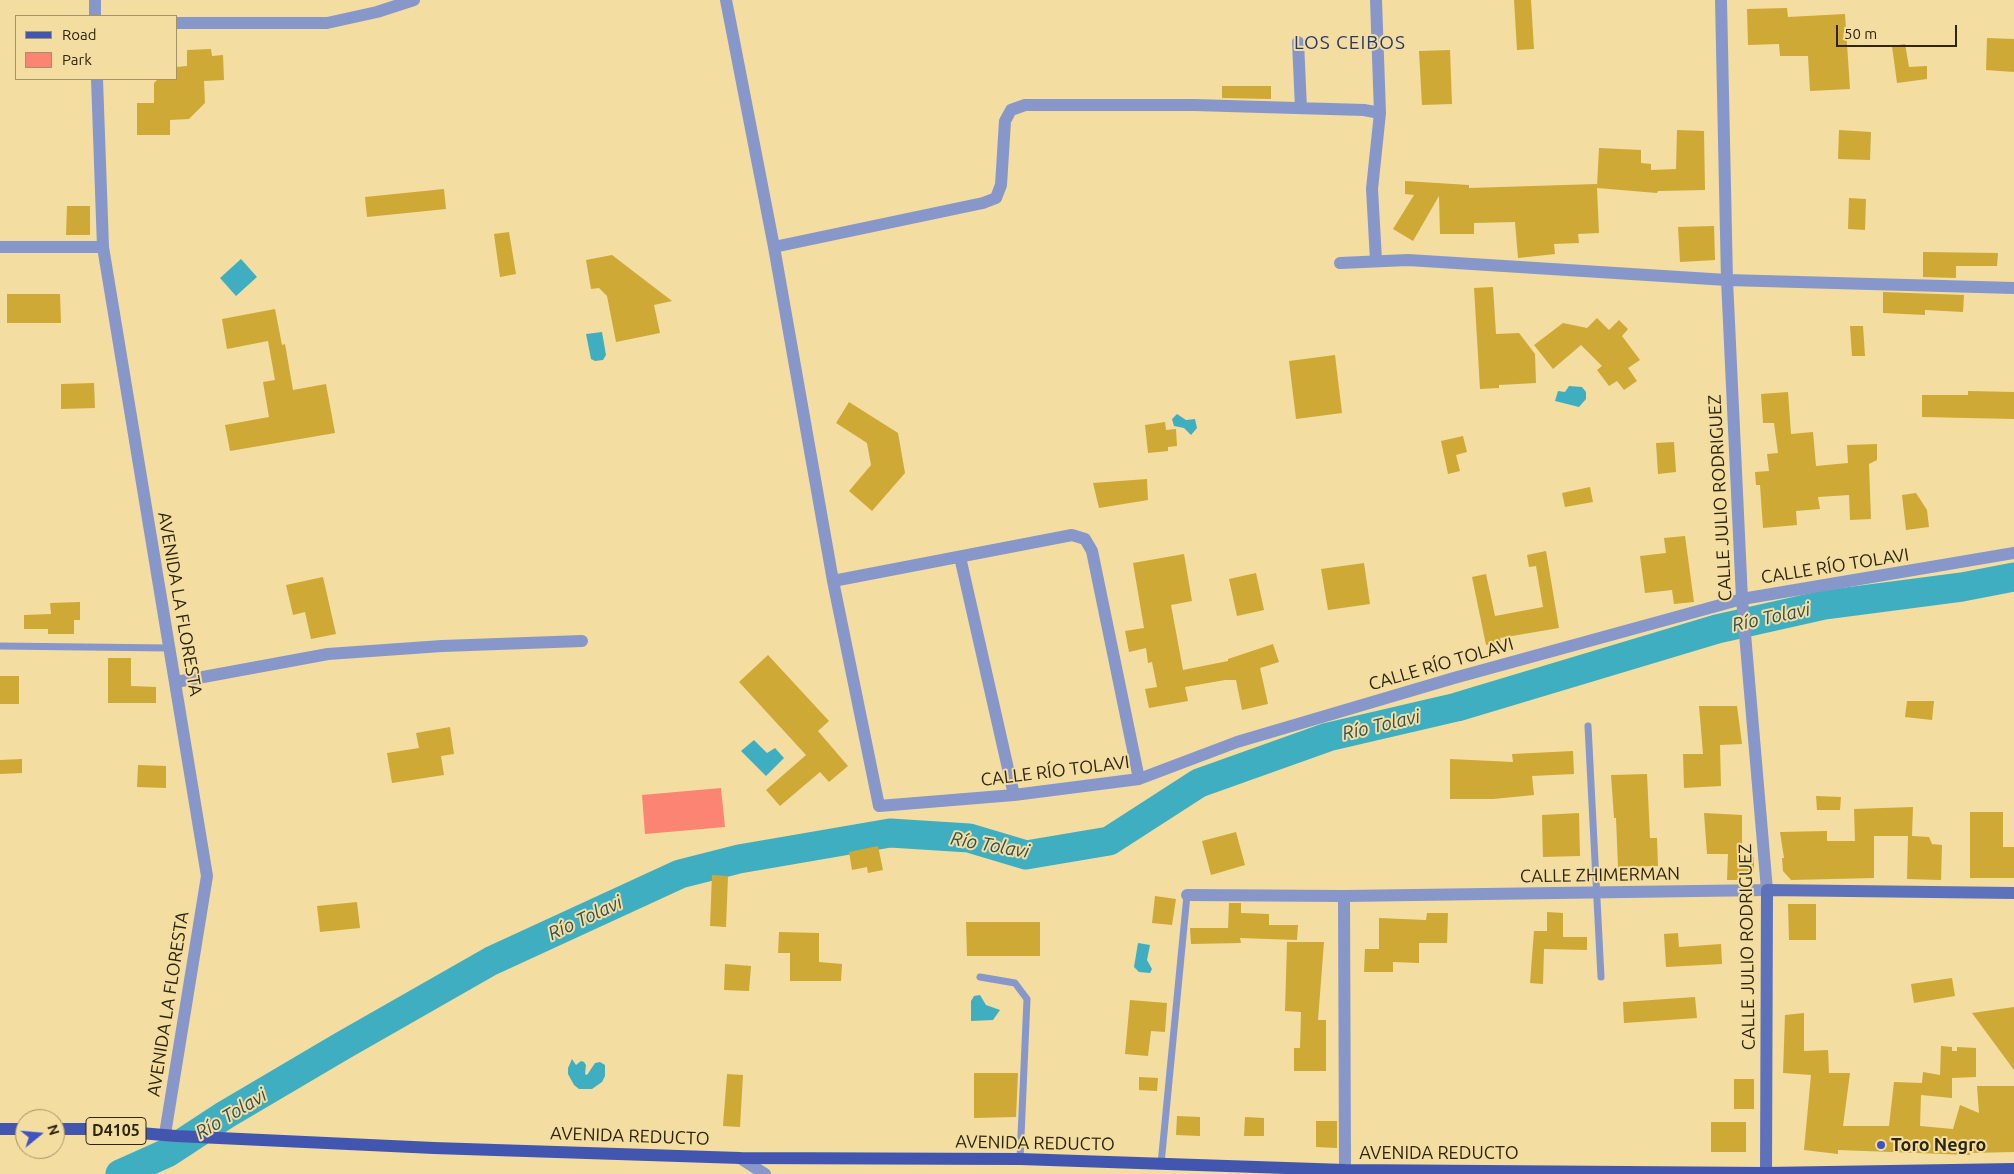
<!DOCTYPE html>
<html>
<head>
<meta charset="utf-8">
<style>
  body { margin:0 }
  #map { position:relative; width:2014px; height:1174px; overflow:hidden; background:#f3dda1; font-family:Ubuntu,sans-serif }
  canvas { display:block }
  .legend { position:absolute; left:15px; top:15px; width:162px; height:65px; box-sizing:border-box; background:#f3dda1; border:1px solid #a49366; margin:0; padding:6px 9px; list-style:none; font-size:15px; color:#2d250d }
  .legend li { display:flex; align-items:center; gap:10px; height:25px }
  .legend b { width:25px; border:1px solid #a49366 }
  .north { position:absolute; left:15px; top:1109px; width:50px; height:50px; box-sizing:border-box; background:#f3dda1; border:1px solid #a49366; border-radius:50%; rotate:73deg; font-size:14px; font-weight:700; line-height:20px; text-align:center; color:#2d250d }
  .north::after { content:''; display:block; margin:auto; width:18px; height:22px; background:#3e53c6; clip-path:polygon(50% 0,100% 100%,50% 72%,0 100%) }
  .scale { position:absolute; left:1836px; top:25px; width:121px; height:22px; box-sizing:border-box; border:2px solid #2d250d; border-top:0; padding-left:6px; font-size:15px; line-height:18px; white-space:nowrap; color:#2d250d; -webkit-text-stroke:4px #f3dda1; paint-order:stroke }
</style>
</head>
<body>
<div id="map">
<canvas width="2014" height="1174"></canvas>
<ul class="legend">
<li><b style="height:6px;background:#4256b0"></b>Road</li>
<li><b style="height:14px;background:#fb8572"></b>Park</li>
</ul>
<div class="north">N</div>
<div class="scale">50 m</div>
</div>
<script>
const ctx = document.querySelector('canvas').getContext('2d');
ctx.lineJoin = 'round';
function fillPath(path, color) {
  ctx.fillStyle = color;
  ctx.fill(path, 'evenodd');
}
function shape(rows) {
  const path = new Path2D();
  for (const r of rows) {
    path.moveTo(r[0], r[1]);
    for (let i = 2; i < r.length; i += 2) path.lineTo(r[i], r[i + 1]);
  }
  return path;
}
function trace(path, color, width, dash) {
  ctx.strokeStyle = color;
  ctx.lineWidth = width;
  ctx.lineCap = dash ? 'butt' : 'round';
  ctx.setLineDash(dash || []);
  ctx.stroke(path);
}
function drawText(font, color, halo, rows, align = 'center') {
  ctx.font = font + ' Ubuntu,sans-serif';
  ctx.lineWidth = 4;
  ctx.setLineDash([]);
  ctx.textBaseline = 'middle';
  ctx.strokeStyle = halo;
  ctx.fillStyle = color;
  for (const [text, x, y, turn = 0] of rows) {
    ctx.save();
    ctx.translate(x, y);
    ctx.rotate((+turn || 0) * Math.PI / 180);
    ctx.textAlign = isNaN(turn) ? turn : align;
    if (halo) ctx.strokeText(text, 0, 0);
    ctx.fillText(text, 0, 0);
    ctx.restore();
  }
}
fillPath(shape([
  [721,788,725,827,645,834,642,795]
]), '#fb8572');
fillPath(shape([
  [241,259,257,277,236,296,220,278],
  [602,332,606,355,603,360,595,361,591,359,586,334],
  [1569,386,1582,387,1586,392,1586,399,1579,407,1555,401,1558,391,1565,392],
  [1177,414,1186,420,1195,419,1197,428,1191,435,1184,428,1174,426,1172,419],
  [754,740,767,753,775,748,784,758,766,776,741,751],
  [1138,943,1150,945,1147,960,1152,969,1150,973,1139,972,1134,967],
  [980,995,986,1005,1000,1010,993,1020,971,1021,971,1001,974,996],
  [572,1059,576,1065,581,1061,584,1062,586,1065,585,1074,587,1075,595,1063,600,1062,605,1065,605,1076,602,1082,592,1089,579,1089,574,1085,568,1074,568,1068]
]), '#40aec1');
trace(shape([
  [120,1174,167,1153,225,1115,342,1046,491,961,680,874,739,859,890,833,969,838,1026,855,1109,841,1199,783,1328,737,1457,707,1717,629,1824,605,1962,587,2014,577]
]), '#40aec1', 29);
fillPath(shape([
  [1514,0,1531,0,1534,49,1517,50],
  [1787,8,1788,17,1845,14,1850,89,1810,91,1808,56,1780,56,1779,44,1748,45,1747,9],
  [1987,38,2014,39,2014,72,1986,70],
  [1905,44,1909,67,1927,66,1927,79,1897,83,1892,46],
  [211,49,212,56,223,55,224,80,204,81,205,103,189,119,170,120,170,135,137,135,137,103,154,103,154,83,158,79,176,79,176,67,187,66,187,50],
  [1450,50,1452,104,1422,105,1419,51],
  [1222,86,1271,86,1271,99,1222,98],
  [1677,130,1704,131,1705,190,1658,191,1657,193,1597,188,1599,233,1578,234,1579,243,1554,244,1555,254,1518,258,1515,222,1474,223,1474,234,1440,234,1439,196,1413,241,1393,229,1414,195,1405,194,1405,181,1469,185,1469,188,1597,184,1597,187,1599,148,1641,150,1641,163,1651,164,1651,170,1676,169],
  [1839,130,1871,132,1870,160,1838,159],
  [444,189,446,209,367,217,365,197],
  [1849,198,1866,199,1865,230,1848,229],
  [67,206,90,206,90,235,66,235],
  [1714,226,1715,260,1680,262,1678,227],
  [509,232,516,274,500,277,494,234],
  [1923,252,1998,253,1997,266,1956,266,1956,278,1923,277],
  [612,255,672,301,654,305,660,333,616,342,607,296,599,288,591,289,586,260],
  [1493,287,1496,334,1519,333,1535,354,1536,383,1499,385,1499,388,1480,389,1474,288],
  [1883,292,1964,295,1963,312,1925,310,1925,315,1883,313],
  [7,294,60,294,61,323,7,323],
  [275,309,282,345,285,344,293,390,326,384,335,433,230,451,225,425,269,417,263,382,275,380,268,341,227,349,222,319],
  [1597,318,1609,330,1619,320,1628,329,1622,336,1640,360,1628,368,1637,381,1624,390,1617,381,1609,386,1597,370,1602,366,1581,345,1553,369,1534,345,1563,323,1587,328],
  [1850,326,1863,326,1865,356,1852,356],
  [1335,355,1342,413,1296,419,1289,361],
  [94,383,95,408,61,409,61,384],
  [1968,391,2014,392,2014,419,1922,417,1922,395,1968,395],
  [1788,392,1791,434,1813,432,1816,466,1848,463,1847,445,1877,444,1877,460,1869,464,1871,519,1850,520,1849,495,1818,497,1820,509,1796,511,1797,525,1763,528,1760,485,1756,485,1755,472,1769,471,1767,454,1778,453,1774,423,1763,423,1761,394],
  [849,402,898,433,905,473,872,511,849,491,871,465,867,443,836,423],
  [1165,422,1166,430,1176,429,1177,446,1168,447,1168,451,1148,453,1145,425],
  [1463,436,1467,452,1456,455,1460,471,1448,474,1441,441],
  [1674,442,1676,472,1658,474,1656,443],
  [1147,479,1148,500,1099,508,1093,483],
  [1590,487,1593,502,1565,507,1562,493],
  [1916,493,1927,510,1929,527,1906,530,1902,495],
  [1685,536,1694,602,1674,604,1672,590,1645,593,1640,556,1666,553,1664,538],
  [1546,551,1559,628,1500,638,1501,642,1486,645,1472,577,1486,574,1495,616,1543,607,1536,566,1529,567,1527,555],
  [1184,554,1192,601,1171,605,1183,670,1228,661,1228,659,1273,644,1279,662,1260,668,1268,704,1242,710,1236,680,1225,680,1185,687,1188,701,1149,708,1145,689,1157,687,1152,662,1148,663,1146,648,1129,652,1125,631,1144,628,1133,563],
  [1364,563,1370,604,1328,610,1321,569],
  [1256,573,1264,610,1237,616,1229,579],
  [323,577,336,634,311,639,305,612,293,615,286,585],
  [80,602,80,620,74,620,74,634,48,634,48,629,24,629,24,615,51,614,50,603],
  [768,655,829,721,818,731,848,766,829,782,820,772,780,806,766,790,806,755,739,682],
  [108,658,131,658,131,686,156,687,156,703,108,703],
  [0,676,19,676,19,704,0,704],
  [1907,701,1934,701,1932,720,1905,717],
  [1699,706,1737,706,1742,744,1720,745,1721,786,1684,788,1683,754,1703,754],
  [450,727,454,754,441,756,444,775,392,783,387,753,419,748,416,733],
  [1573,751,1574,774,1532,776,1534,795,1493,799,1450,799,1450,759,1513,762,1512,754],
  [22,759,22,773,0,774,0,760],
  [138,765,166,766,166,788,137,787],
  [1647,774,1650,838,1657,838,1658,866,1618,867,1616,818,1614,818,1611,775],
  [1816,796,1841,797,1840,810,1817,810],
  [1913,807,1912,836,1929,837,1932,844,1942,845,1941,880,1907,879,1908,836,1874,836,1874,878,1791,880,1783,871,1782,858,1784,858,1780,832,1827,831,1827,841,1855,841,1854,809],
  [1970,812,2003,812,2003,847,2014,847,2014,878,1970,878],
  [1579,813,1580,856,1543,857,1542,815],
  [1704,813,1742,815,1742,857,1754,857,1754,872,1740,871,1740,880,1727,880,1728,854,1707,854],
  [1236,832,1245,865,1211,875,1202,841],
  [878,846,883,870,868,873,867,867,852,870,849,852],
  [712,875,728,876,726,927,710,926],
  [1155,896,1176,899,1172,925,1152,923],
  [357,902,360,928,320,932,317,906],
  [1229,903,1241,903,1241,913,1269,914,1269,925,1298,925,1297,940,1240,938,1241,943,1191,944,1190,928,1228,928],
  [1788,904,1816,904,1816,940,1789,940],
  [1547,912,1563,913,1563,937,1587,937,1587,950,1544,949,1543,984,1530,983,1534,931,1547,931],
  [1427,913,1448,913,1447,943,1419,943,1419,963,1393,962,1393,972,1364,972,1365,949,1379,949,1379,918,1426,920],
  [966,922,1040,922,1040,956,967,956],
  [779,932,819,933,819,962,842,964,841,981,790,981,790,953,778,953],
  [1678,933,1679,947,1721,944,1722,964,1666,967,1664,934],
  [1287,942,1324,942,1318,1020,1326,1020,1326,1071,1294,1071,1294,1048,1300,1048,1301,1012,1285,1011],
  [725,964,751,966,749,991,724,990],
  [1952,978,1955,996,1914,1003,1911,984],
  [1695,997,1697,1018,1624,1023,1623,1002],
  [1130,1000,1167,1003,1165,1032,1151,1031,1148,1056,1125,1054],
  [2014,1007,2014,1070,1972,1013],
  [1804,1013,1804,1051,1828,1050,1829,1073,1850,1073,1843,1126,1889,1126,1894,1082,1922,1083,1923,1072,1940,1075,1941,1046,1952,1047,1952,1051,1957,1051,1957,1047,1976,1048,1976,1077,1952,1078,1952,1098,1921,1095,1920,1126,1953,1129,1960,1105,1979,1113,1977,1086,2014,1086,2014,1152,1970,1153,1970,1155,1838,1150,1838,1154,1804,1150,1811,1075,1783,1073,1785,1015],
  [974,1073,1018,1073,1016,1117,974,1118],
  [727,1074,743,1075,740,1127,723,1126],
  [1139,1077,1158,1078,1157,1091,1139,1090],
  [1734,1079,1754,1079,1754,1109,1734,1109],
  [1177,1116,1200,1117,1200,1136,1176,1135],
  [1245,1117,1264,1118,1264,1136,1244,1136],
  [1316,1121,1337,1121,1337,1148,1316,1147],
  [1711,1122,1746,1122,1746,1152,1711,1152]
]), '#cea935');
trace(shape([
  [0,646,169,648],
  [1588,726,1601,977],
  [980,977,1015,983,1027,999,1020,1159],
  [1161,1164,1187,895]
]), '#8797c9', 7);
trace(shape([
  [95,0,95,16],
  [726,0,774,247,833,581,879,806,1014,795,1139,779,1237,742,1454,678,1742,599,2014,553],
  [176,23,327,23,377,12,414,0],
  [1298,42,1301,108],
  [97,79,103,247,207,876,165,1134],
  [0,247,103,247],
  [774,247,983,203,996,198,1001,185,1005,121,1011,110,1025,105,1194,105,1364,110,1380,113],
  [1376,260,1372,189,1380,113,1376,0],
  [1340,263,1408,260,1727,280,2014,288],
  [960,557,1014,795],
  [833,581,1072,535,1085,539,1092,551,1139,779],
  [176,682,328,654,442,646,582,641],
  [1187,895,1344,896,1767,890,1742,599,1727,280,1721,0],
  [1344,896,1345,1170],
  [740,1158,765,1174]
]), '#8797c9', 12);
trace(shape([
  [1766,1174,1767,890,2014,893]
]), '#5e72bb', 12);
trace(shape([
  [0,1129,25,1129],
  [55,1129,92,1129,176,1136,434,1148,740,1158,1020,1159,1345,1170,1766,1173,2014,1169]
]), '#4256b0', 12);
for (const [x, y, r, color] of [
  [1881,1145,5,"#3e53c6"]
]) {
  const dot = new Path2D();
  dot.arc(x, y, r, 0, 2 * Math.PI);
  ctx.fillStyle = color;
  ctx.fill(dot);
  trace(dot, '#f3dda1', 2);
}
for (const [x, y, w] of [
  [116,1131,60]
]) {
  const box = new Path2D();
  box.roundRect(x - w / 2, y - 13.5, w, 27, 4);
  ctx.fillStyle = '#f3dda1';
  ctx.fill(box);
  trace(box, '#2d250d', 1);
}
drawText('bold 16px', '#2d250d', null, [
  ["D4105",116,1131]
]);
drawText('18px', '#2d250d', '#f3dda1', [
  ["CALLE JULIO RODRIGUEZ",1720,498,-93],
  ["CALLE RÍO TOLAVI",1835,566,-9],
  ["AVENIDA LA FLORESTA",180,604,80],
  ["CALLE RÍO TOLAVI",1441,664,-16],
  ["CALLE RÍO TOLAVI",1055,771,-7],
  ["CALLE ZHIMERMAN",1600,875,-1],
  ["CALLE JULIO RODRIGUEZ",1747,947,-91],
  ["AVENIDA LA FLORESTA",168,1004,-81],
  ["AVENIDA REDUCTO",630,1136,2],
  ["AVENIDA REDUCTO",1035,1143,1],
  ["AVENIDA REDUCTO",1439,1153]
]);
drawText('bold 18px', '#2d250d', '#f3dda1', [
  ["Toro Negro",1891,1145]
], 'left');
ctx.letterSpacing = '1px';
drawText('19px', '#28366f', '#f3dda1', [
  ["LOS CEIBOS",1350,43]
]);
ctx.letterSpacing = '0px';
drawText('italic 19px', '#2f5056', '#f3dda1', [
  ["Río Tolavi",1771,617,-12],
  ["Río Tolavi",1381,725,-13],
  ["Río Tolavi",990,845,10],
  ["Río Tolavi",585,918,-25],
  ["Río Tolavi",231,1114,-31]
]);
</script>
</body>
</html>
